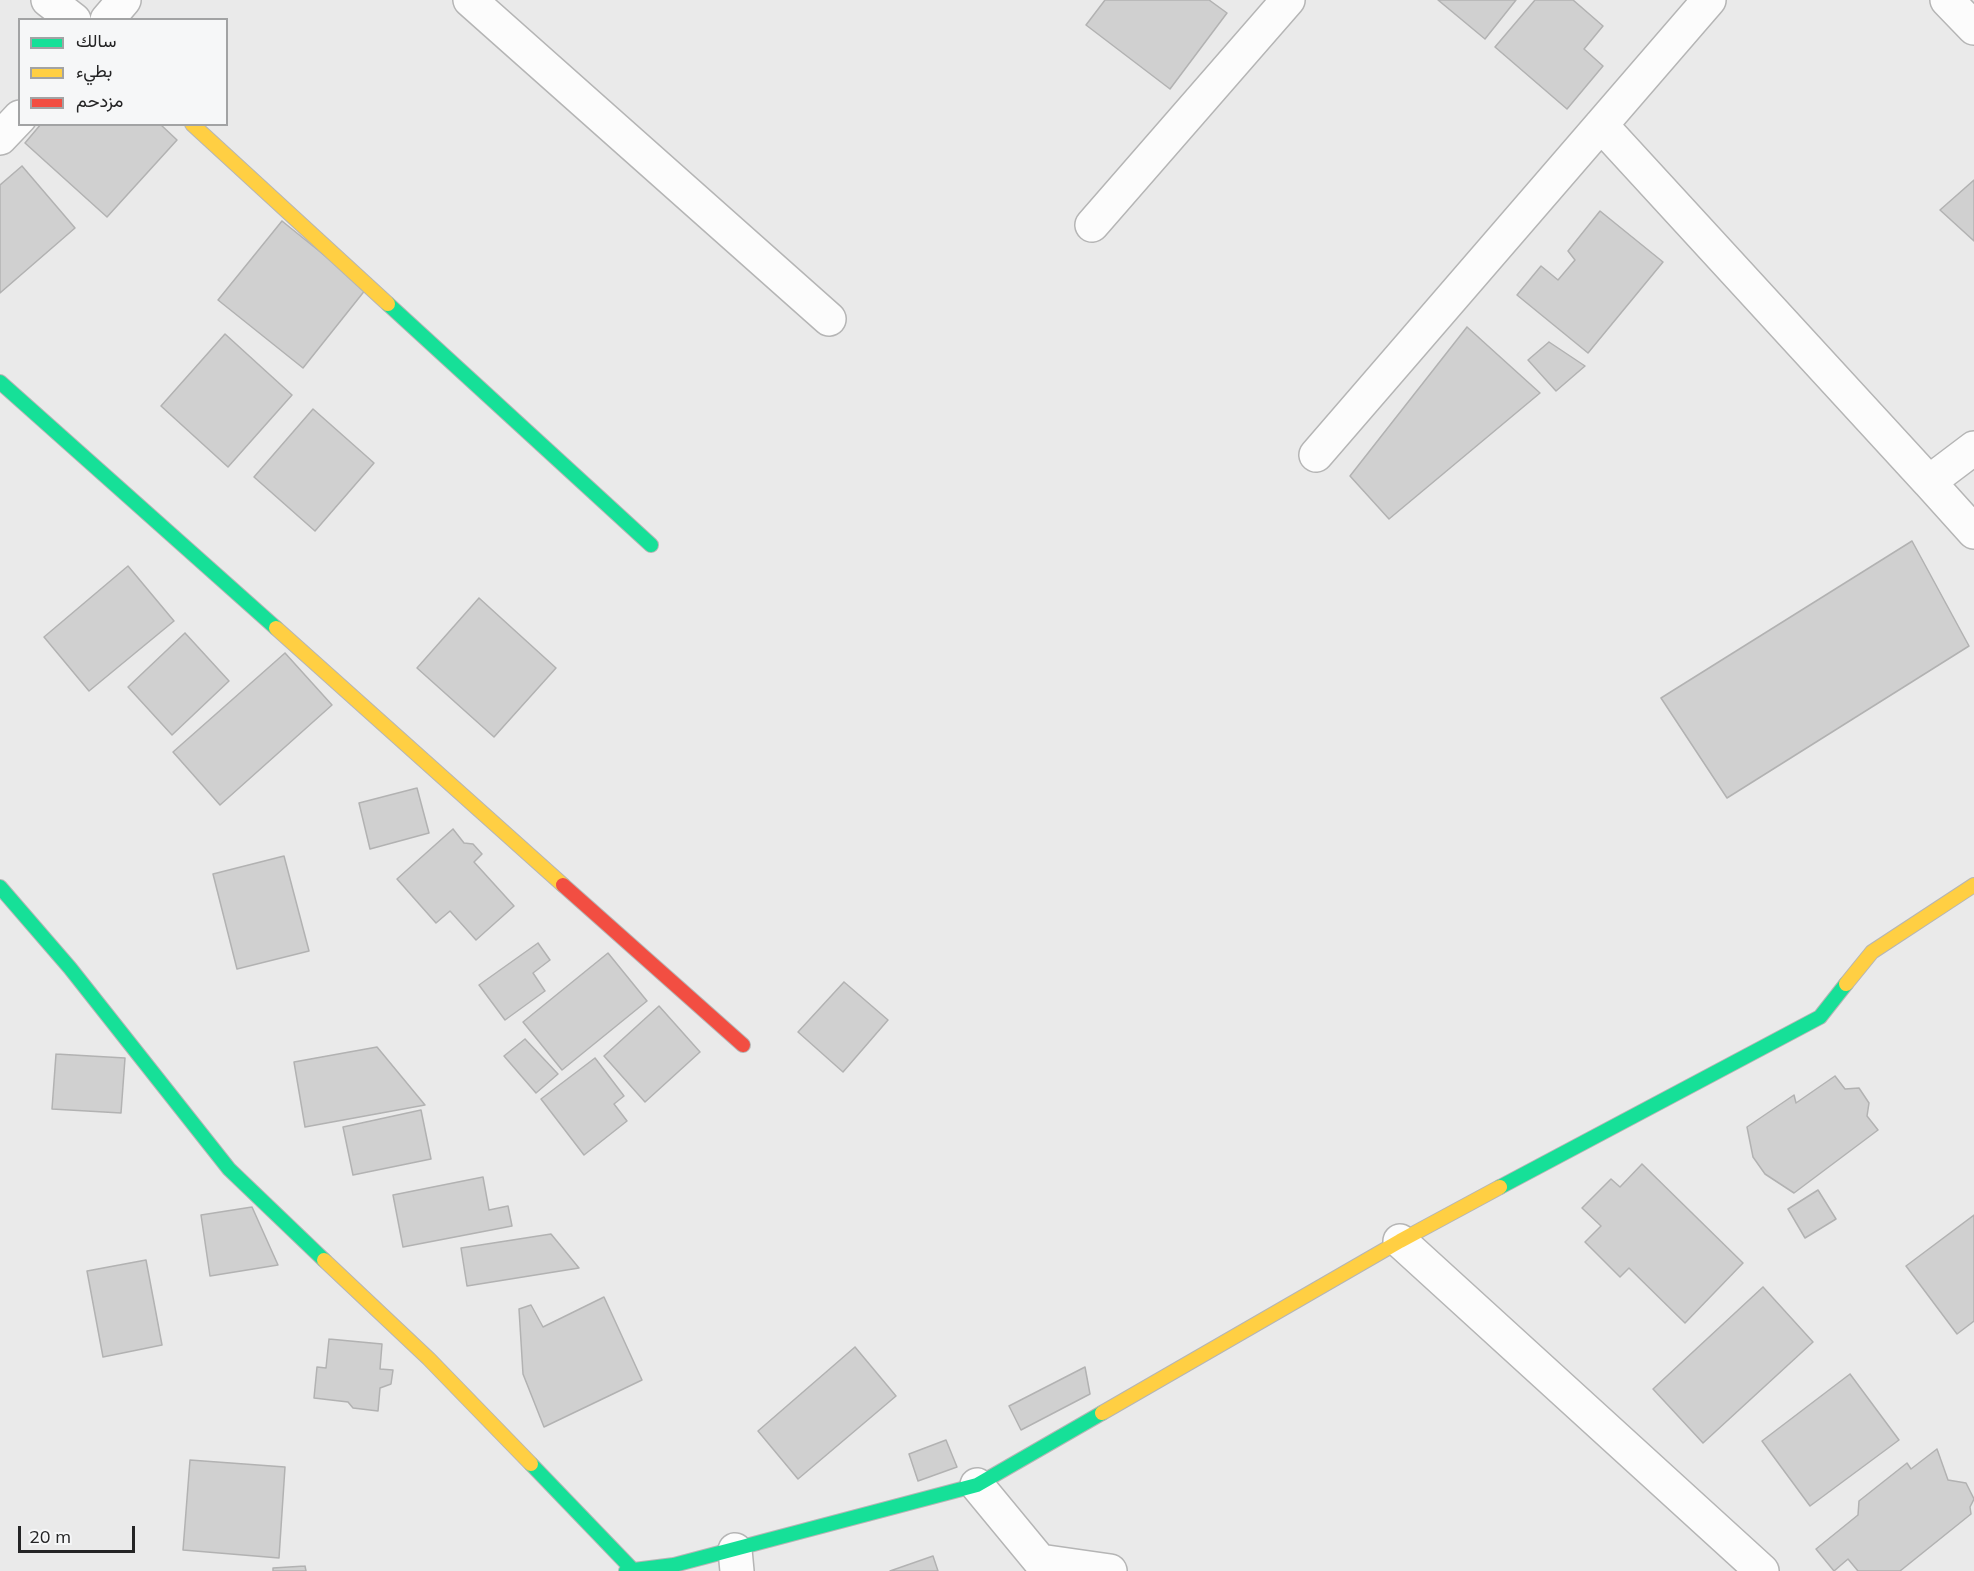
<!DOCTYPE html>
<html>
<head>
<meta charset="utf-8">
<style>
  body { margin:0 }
  #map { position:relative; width:1974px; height:1571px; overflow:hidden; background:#eaeaea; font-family:Mulish,Vazirmatn,sans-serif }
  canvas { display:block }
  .legend { position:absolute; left:18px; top:18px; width:210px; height:108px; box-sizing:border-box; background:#f6f7f8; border:2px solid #a2a3a4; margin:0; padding:8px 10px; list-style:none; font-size:18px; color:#242425 }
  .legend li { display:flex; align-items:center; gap:12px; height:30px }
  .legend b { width:30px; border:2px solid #a2a3a4 }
  .scale { position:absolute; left:18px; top:1526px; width:117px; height:27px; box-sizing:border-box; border:3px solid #242425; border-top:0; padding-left:8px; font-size:18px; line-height:21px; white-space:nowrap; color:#242425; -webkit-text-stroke:4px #f6f7f8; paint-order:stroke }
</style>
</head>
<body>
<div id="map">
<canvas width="1974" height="1571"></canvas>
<ul class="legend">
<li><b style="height:8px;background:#16e098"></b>سالك</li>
<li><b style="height:8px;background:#ffcf43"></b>بطيء</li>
<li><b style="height:8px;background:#f24e42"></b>مزدحم</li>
</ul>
<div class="scale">20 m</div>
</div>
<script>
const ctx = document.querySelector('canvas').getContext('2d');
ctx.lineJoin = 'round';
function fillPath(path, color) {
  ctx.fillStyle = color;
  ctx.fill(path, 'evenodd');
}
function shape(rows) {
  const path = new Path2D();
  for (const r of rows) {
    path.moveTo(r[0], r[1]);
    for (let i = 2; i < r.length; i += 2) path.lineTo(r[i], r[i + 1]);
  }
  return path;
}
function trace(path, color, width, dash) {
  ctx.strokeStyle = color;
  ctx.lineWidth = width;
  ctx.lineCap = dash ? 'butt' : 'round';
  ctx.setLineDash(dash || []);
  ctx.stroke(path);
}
const building = shape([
  [1105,0,1209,0,1227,13,1170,89,1086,25,1105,0],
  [1438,0,1516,0,1485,39,1438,0],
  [1535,0,1573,0,1603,26,1584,49,1603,66,1567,109,1495,47,1535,0],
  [41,124,160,124,177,140,107,217,25,143,41,124],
  [22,166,75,228,0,293,0,185,22,166],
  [1974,180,1974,241,1940,210,1974,180],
  [1600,211,1663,262,1588,353,1517,295,1541,266,1558,280,1575,260,1568,251,1600,211],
  [282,221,366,289,303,368,218,300,282,221],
  [1467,327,1540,393,1389,519,1350,476,1467,327],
  [225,334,292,395,228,467,161,406,225,334],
  [1549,342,1585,366,1556,391,1528,360,1549,342],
  [313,409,374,463,315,531,254,477,313,409],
  [1912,541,1969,646,1727,798,1661,698,1912,541],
  [128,566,174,621,89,691,44,637,128,566],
  [479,598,556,668,494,737,417,668,479,598],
  [185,633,229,681,172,735,128,687,185,633],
  [285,653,332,705,220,805,173,752,285,653],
  [417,788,429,833,370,849,359,803,417,788],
  [453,829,464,843,473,844,482,854,474,862,514,906,476,940,450,911,436,923,397,879,453,829],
  [284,856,309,951,237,969,213,874,284,856],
  [538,943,550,960,533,973,545,991,505,1020,479,985,538,943],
  [608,953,647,1001,562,1070,523,1022,608,953],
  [844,982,888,1020,843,1072,798,1032,844,982],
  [659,1006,700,1052,645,1102,604,1056,659,1006],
  [525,1039,558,1074,536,1093,504,1056,525,1039],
  [377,1047,425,1105,305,1127,294,1062,377,1047],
  [56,1054,125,1058,121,1113,52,1109,56,1054],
  [595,1058,624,1096,614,1104,627,1121,584,1155,541,1099,595,1058],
  [1835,1076,1845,1089,1859,1088,1869,1103,1867,1116,1878,1130,1794,1193,1765,1174,1753,1157,1747,1127,1794,1095,1796,1103,1835,1076],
  [421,1110,431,1159,353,1175,343,1127,421,1110],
  [1642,1164,1743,1263,1685,1323,1629,1268,1620,1277,1585,1242,1601,1226,1582,1208,1611,1179,1620,1187,1642,1164],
  [483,1177,489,1210,508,1206,512,1226,403,1247,393,1195,483,1177],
  [1818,1190,1836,1219,1805,1238,1788,1209,1818,1190],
  [252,1207,278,1265,210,1276,201,1215,252,1207],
  [1974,1215,1974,1321,1957,1334,1906,1266,1974,1215],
  [551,1234,579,1268,467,1286,461,1248,551,1234],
  [146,1260,162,1345,103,1357,87,1271,146,1260],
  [1763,1287,1813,1342,1703,1443,1653,1389,1763,1287],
  [604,1297,642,1380,544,1427,523,1374,519,1309,531,1305,543,1327,604,1297],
  [329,1339,382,1344,380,1369,393,1370,391,1384,380,1388,378,1411,353,1408,348,1402,314,1398,317,1367,326,1368,329,1339],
  [855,1347,896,1396,798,1479,758,1431,855,1347],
  [1085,1367,1090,1394,1021,1430,1009,1406,1085,1367],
  [1850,1374,1899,1440,1810,1506,1762,1441,1850,1374],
  [946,1440,957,1467,918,1481,909,1454,946,1440],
  [1937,1449,1948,1480,1966,1483,1974,1499,1970,1507,1971,1514,1900,1571,1858,1571,1848,1559,1834,1571,1816,1549,1858,1515,1859,1501,1907,1463,1911,1469,1937,1449],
  [190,1460,285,1467,279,1558,183,1550,190,1460],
  [933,1556,938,1571,890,1571,933,1556],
  [305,1566,306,1571,273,1571,273,1568,305,1566]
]);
fillPath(building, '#d0d0d0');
trace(building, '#b2b2b2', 1.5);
const street = shape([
  [48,0,74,20],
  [470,0,829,319],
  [1947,0,1974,28],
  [107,20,124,0],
  [1601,125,1929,482],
  [0,138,20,117],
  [1092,225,1288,0],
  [1974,448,1929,482,1974,532],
  [1316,455,1709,0],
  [1400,1241,1762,1571],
  [977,1485,1048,1571],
  [735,1550,737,1571],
  [1040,1561,1110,1571]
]);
const fast = shape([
  [388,304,651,545],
  [0,382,276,628],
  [0,887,70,968,229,1169,324,1260],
  [1500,1187,1820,1017,1846,984],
  [531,1464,633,1570],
  [626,1571,674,1565,977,1485,1102,1413]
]);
const slow = shape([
  [192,124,388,304],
  [276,628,563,885],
  [1846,984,1872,952,1974,885],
  [324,1260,429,1359,531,1464],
  [1102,1413,1400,1241,1500,1187]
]);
const jam = shape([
  [563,885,743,1045]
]);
trace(street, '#b5b5b5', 36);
trace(fast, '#b5b5b5', 16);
trace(slow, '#b5b5b5', 16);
trace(jam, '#b5b5b5', 16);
trace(street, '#fcfcfc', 33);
trace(fast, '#16e098', 14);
trace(slow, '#ffcf43', 14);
trace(jam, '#f24e42', 14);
</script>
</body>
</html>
